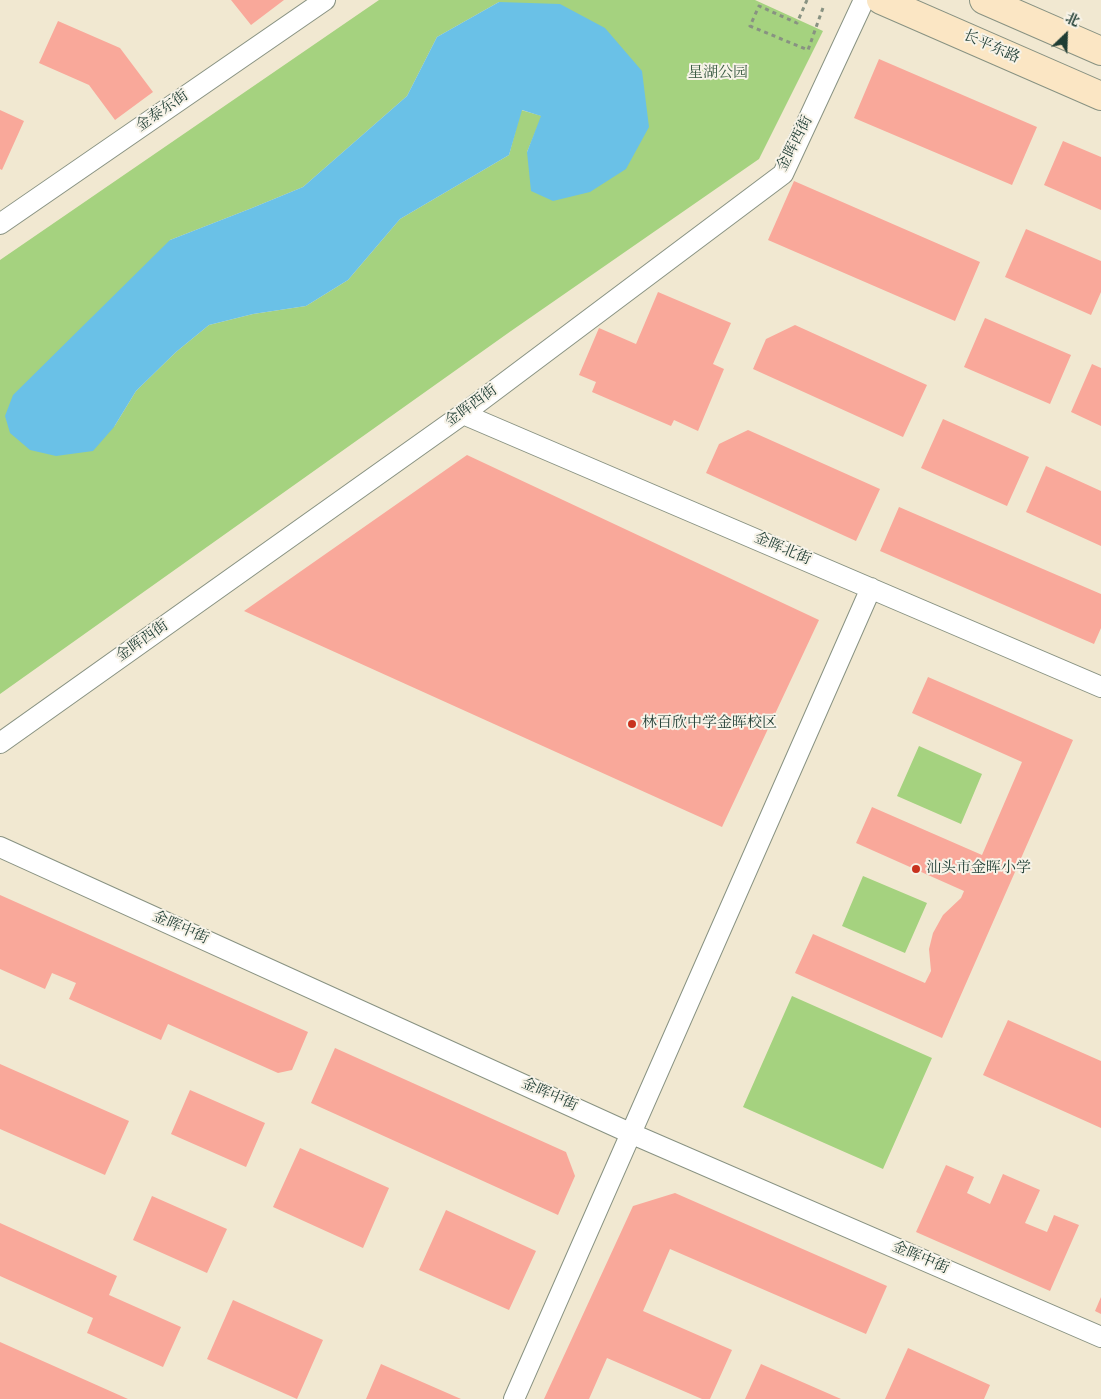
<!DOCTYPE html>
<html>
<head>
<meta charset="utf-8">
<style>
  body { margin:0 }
  #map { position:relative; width:1101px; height:1399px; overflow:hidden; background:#f1e8d1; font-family:Vollkorn,"Noto Serif SC",serif }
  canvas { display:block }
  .north { position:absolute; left:1041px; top:10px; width:50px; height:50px; -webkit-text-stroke:4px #f7f3e8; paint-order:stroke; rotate:24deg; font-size:14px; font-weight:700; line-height:20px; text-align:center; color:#1f3d34 }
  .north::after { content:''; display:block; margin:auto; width:18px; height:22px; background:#1f3d34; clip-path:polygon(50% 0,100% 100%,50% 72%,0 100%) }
</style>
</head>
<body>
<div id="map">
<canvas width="1101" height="1399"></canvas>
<div class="north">北</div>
</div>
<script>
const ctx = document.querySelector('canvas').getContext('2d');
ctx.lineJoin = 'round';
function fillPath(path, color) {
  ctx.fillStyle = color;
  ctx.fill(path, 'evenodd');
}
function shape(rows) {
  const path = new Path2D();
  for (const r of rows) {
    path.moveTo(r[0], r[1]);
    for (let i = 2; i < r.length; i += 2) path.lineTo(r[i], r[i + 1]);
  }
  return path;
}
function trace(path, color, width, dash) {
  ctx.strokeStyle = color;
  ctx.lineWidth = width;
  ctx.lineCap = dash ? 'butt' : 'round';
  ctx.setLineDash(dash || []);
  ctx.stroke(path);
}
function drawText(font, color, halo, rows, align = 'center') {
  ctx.font = font + ' Vollkorn,"Noto Serif SC",serif';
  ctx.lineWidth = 4;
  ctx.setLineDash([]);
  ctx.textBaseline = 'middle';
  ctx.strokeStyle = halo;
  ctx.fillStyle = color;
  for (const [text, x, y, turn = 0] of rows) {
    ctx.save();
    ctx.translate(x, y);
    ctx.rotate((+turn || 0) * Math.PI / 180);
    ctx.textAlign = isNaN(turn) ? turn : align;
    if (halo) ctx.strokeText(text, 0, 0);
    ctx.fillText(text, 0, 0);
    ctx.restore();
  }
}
fillPath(shape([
  [379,0,755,0,823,31,759,159,511,331,0,694,0,260],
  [499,2,590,192,527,152,542,116,521,110,509,155,400,219,348,280,306,306,253,314,209,325,176,352,136,391,114,427,170,240,252,208,303,187,407,96,437,37],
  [919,746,982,774,961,824,897,796],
  [863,876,927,903,905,953,842,926],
  [792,996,932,1058,883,1169,743,1107]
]), '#a5d27f');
fillPath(shape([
  [499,2,560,4,605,28,642,71,649,127,626,169,590,192,553,201,531,191,527,152,541,116,522,110,509,155,400,219,348,280,306,306,253,314,209,325,176,352,136,391,114,427,93,451,56,456,30,450,10,433,5,416,13,395,170,240,252,208,303,187,407,96,437,37]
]), '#6ac1e7');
fillPath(shape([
  [231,0,284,0,251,25],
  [58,21,120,48,153,92,115,120,89,85,39,63],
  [879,59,1037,127,1012,185,854,118],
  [0,110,24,121,2,170,0,169],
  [1063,141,1101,157,1101,210,1044,185],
  [794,181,980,262,955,321,768,240],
  [1026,229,1101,261,1101,292,1091,315,1005,277],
  [658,292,731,323,713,364,724,369,698,431,674,420,671,426,592,392,596,382,579,375,599,328,636,344],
  [985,318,1071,355,1050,404,964,367],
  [795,325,927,385,903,437,753,369,766,339],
  [1092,364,1101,368,1101,426,1071,412],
  [943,419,1029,457,1007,506,921,468],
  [748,430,880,489,856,541,706,473,719,444],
  [467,455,819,620,722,827,244,611],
  [1046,466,1101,491,1101,546,1026,512],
  [899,507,1101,594,1101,628,1094,644,880,551],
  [928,677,1073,740,942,1038,795,973,813,934,925,983,931,971,929,949,933,933,943,915,961,898,964,891,856,843,872,807,982,855,1022,762,912,713],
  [0,895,308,1032,292,1070,278,1073,168,1024,161,1040,69,999,76,983,52,973,45,989,0,969],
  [1008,1020,1101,1061,1101,1128,983,1075],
  [335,1048,566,1152,575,1176,558,1215,311,1103],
  [0,1064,129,1121,105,1175,0,1129],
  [190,1090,265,1123,246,1167,171,1134],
  [300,1148,389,1188,363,1248,273,1207],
  [946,1165,974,1177,967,1193,990,1204,1003,1174,1040,1190,1025,1223,1047,1232,1054,1215,1079,1225,1050,1291,916,1232],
  [675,1193,887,1286,866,1334,670,1249,643,1311,732,1350,710,1399,702,1399,607,1358,589,1399,544,1399,633,1206],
  [152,1196,227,1229,207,1273,133,1240],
  [446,1210,536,1251,509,1310,419,1270],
  [0,1223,117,1276,109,1295,181,1327,163,1367,87,1333,93,1318,0,1276],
  [1101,1297,1101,1314,1095,1311],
  [233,1300,323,1340,297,1399,207,1359],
  [0,1342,128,1399,0,1399],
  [908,1348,990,1385,984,1399,885,1399],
  [381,1364,461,1399,366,1399],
  [761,1364,841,1399,745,1399]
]), '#f9a89a');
const street = shape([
  [0,224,325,0],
  [463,414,1101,687],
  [0,743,463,414,783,174,864,0],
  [0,847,630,1133,1101,1337],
  [514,1399,871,588]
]);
const secondary = shape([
  [881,0,1101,96],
  [984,0,1101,51]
]);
trace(street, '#889282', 22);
trace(secondary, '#889282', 30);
trace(shape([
  [807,0,797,23,759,6,750,26,808,50,824,5]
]), '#889282', 3, [4, 4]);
trace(street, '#fff', 20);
trace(secondary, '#fbe6c4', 28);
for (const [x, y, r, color] of [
  [632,724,5,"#c8321e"],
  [916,869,5,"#c8321e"]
]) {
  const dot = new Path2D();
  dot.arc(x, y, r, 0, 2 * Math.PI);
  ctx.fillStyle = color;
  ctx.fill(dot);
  trace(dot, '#f7f3e8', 2);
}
drawText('15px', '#1f3d34', '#f7f3e8', [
  ["长平东路",991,48,24],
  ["金泰东街",163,112,-35],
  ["金晖西街",796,144,-63],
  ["金晖西街",472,407,-36],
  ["金晖北街",782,550,23],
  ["金晖西街",143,642,-35],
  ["金晖中街",180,929,24],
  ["金晖中街",549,1096,24],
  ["金晖中街",920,1259,23]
]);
drawText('15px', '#3a5b43', '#f7f3e8', [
  ["星湖公园",718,74]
]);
drawText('15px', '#1f3d34', '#f7f3e8', [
  ["林百欣中学金晖校区",642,724],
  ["汕头市金晖小学",926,869]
], 'left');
</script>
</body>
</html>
